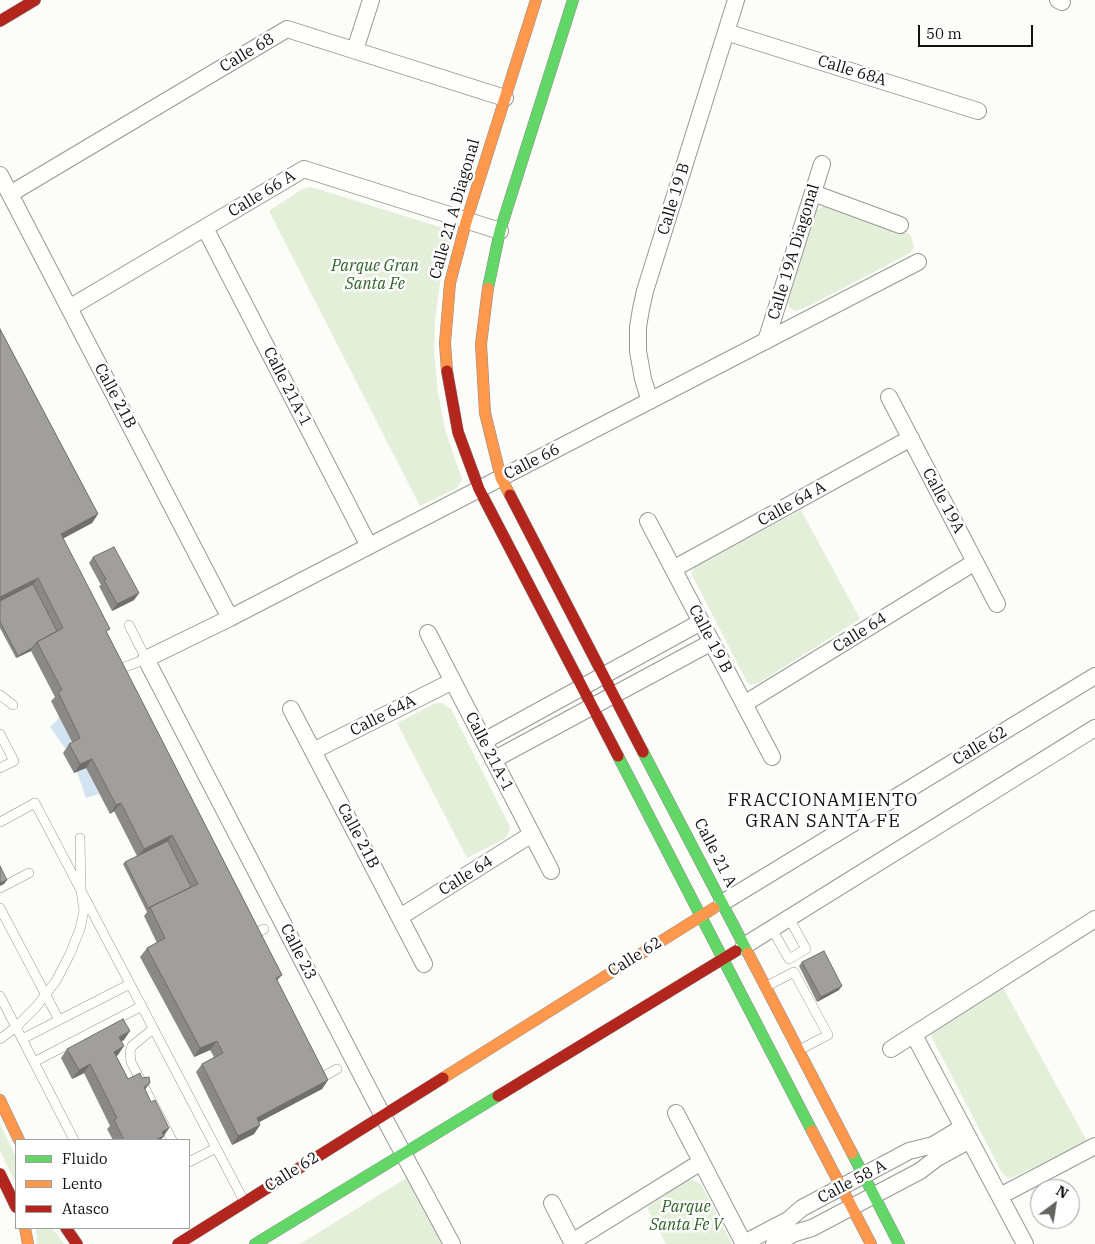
<!DOCTYPE html>
<html>
<head>
<meta charset="utf-8">
<style>
  body { margin:0 }
  #map { position:relative; width:1095px; height:1244px; overflow:hidden; background:#fcfcf8; font-family:"IBM Plex Serif",serif }
  canvas { display:block }
  .legend { position:absolute; left:15px; top:1139px; width:175px; height:90px; box-sizing:border-box; background:#fff; border:1px solid #a0a0a0; margin:0; padding:6px 9px; list-style:none; font-size:15px; color:#111 }
  .legend li { display:flex; align-items:center; gap:10px; height:25px }
  .legend b { width:25px; border:1px solid #a0a0a0 }
  .north { position:absolute; left:1030px; top:1179px; width:50px; height:50px; box-sizing:border-box; background:#fff; border:1px solid #a0a0a0; border-radius:50%; rotate:31deg; font-size:14px; font-weight:700; line-height:20px; text-align:center; color:#111 }
  .north::after { content:''; display:block; margin:auto; width:18px; height:22px; background:#636362; clip-path:polygon(50% 0,100% 100%,50% 72%,0 100%) }
  .scale { position:absolute; left:918px; top:25px; width:115px; height:22px; box-sizing:border-box; border:2px solid #111; border-top:0; padding-left:6px; font-size:15px; line-height:18px; white-space:nowrap; color:#111; -webkit-text-stroke:4px #fff; paint-order:stroke }
</style>
</head>
<body>
<div id="map">
<canvas width="1095" height="1244"></canvas>
<ul class="legend">
<li><b style="height:6px;background:#63d668"></b>Fluido</li>
<li><b style="height:6px;background:#ff974d"></b>Lento</li>
<li><b style="height:6px;background:#b3261e"></b>Atasco</li>
</ul>
<div class="north">N</div>
<div class="scale">50 m</div>
</div>
<script>
const ctx = document.querySelector('canvas').getContext('2d');
ctx.lineJoin = 'round';
function fillPath(path, color) {
  ctx.fillStyle = color;
  ctx.fill(path, 'evenodd');
}
function shape(rows) {
  const path = new Path2D();
  for (const r of rows) {
    path.moveTo(r[0], r[1]);
    for (let i = 2; i < r.length; i += 2) path.lineTo(r[i], r[i + 1]);
  }
  return path;
}
function trace(path, color, width, dash) {
  ctx.strokeStyle = color;
  ctx.lineWidth = width;
  ctx.lineCap = dash ? 'butt' : 'round';
  ctx.setLineDash(dash || []);
  ctx.stroke(path);
}
function drawText(font, color, halo, rows, align = 'center') {
  ctx.font = font + ' "IBM Plex Serif",serif';
  ctx.lineWidth = 5;
  ctx.setLineDash([]);
  ctx.textBaseline = 'middle';
  ctx.strokeStyle = halo;
  ctx.fillStyle = color;
  for (const [text, x, y, turn = 0] of rows) {
    ctx.save();
    ctx.translate(x, y);
    ctx.rotate((+turn || 0) * Math.PI / 180);
    ctx.textAlign = isNaN(turn) ? turn : align;
    if (halo) ctx.strokeText(text, 0, 0);
    ctx.fillText(text, 0, 0);
    ctx.restore();
  }
}
fillPath(shape([
  [311,187,453,231,440,282,435,320,434,354,438,392,445,430,462,479,457,488,420,506,269,211,302,189],
  [824,206,909,234,911,236,914,247,910,253,809,306,795,311,789,307,787,302,787,296,815,211],
  [801,510,860,619,759,683,750,685,747,682,691,573,695,567],
  [436,703,442,703,451,709,510,827,508,834,504,839,467,858,397,723],
  [1002,986,1087,1141,1014,1177,1008,1178,1002,1173,931,1036,932,1032],
  [0,1124,16,1157,16,1184,0,1151],
  [408,1177,443,1244,300,1244],
  [692,1180,697,1181,702,1186,732,1244,666,1244,647,1207,687,1181],
  [36,1228,52,1228,64,1244,37,1244]
]), '#e4efda');
fillPath(shape([
  [60,717,74,747,67,751,50,727],
  [86,768,99,794,86,798,77,772]
]), '#d2e4f2');
const lane = shape([
  [125,667,146,659,129,625],
  [0,695,13,705],
  [0,734,14,761,0,768],
  [0,822,35,803,244,1201],
  [0,888,29,873],
  [0,908,59,1020],
  [772,929,789,959,806,949,789,918],
  [251,936,264,929],
  [767,986,794,972,828,1035,799,1050],
  [0,996,74,1140],
  [153,1029,132,1046,130,1052,131,1062,172,1140],
  [0,1039,16,1027,36,1007,56,981,70,954,80,929,84,910,81,891,80,838],
  [22,1039,130,984],
  [34,1062,142,1006],
  [317,1080,337,1069],
  [189,1162,216,1148]
]);
const street = shape([
  [1058,0,1062,2],
  [726,32,978,111],
  [355,50,371,0],
  [0,175,230,618],
  [813,193,900,225],
  [10,194,287,29,505,98],
  [205,228,369,546],
  [69,308,304,169,500,231],
  [766,341,822,164],
  [889,397,997,604],
  [650,401,643,379,638,351,638,327,641,309,645,291,736,0],
  [648,521,772,757],
  [673,569,911,438],
  [428,633,551,871],
  [744,704,975,562],
  [291,709,424,964],
  [484,741,701,622],
  [313,751,453,681],
  [493,760,712,642],
  [722,903,1095,676],
  [400,917,532,834],
  [744,946,1095,728],
  [914,1035,1025,1244],
  [891,1049,1095,919],
  [676,1113,744,1244],
  [1000,1196,1095,1146],
  [552,1203,573,1244],
  [572,1242,701,1162],
  [744,1243,788,1220,802,1208,909,1151,933,1145,963,1127],
  [452,1244,375,1101,146,659,230,618,918,262],
  [774,1244,795,1233,812,1228,920,1171,937,1158,970,1140]
]);
const fast = shape([
  [488,288,500,231,573,0],
  [643,752,748,953],
  [618,756,812,1131],
  [852,1153,899,1244],
  [255,1244,498,1096]
]);
const slow = shape([
  [488,288,481,344,485,413,501,478,510,495],
  [447,371,445,343,450,283,466,222,536,0],
  [748,953,852,1153],
  [443,1078,714,908],
  [0,1100,19,1140],
  [812,1131,871,1244],
  [25,1228,28,1244]
]);
const jam = shape([
  [0,21,35,0],
  [447,371,458,432,479,489,618,756],
  [510,495,643,752],
  [498,1096,736,951],
  [0,1174,16,1207],
  [66,1228,77,1244],
  [178,1244,443,1078]
]);
trace(lane, '#979795', 10);
trace(street, '#979795', 18);
trace(fast, '#8d8d8c', 12);
trace(slow, '#8d8d8c', 12);
trace(jam, '#8d8d8c', 12);
trace(lane, '#fffffe', 9);
trace(street, '#fffffe', 16);
trace(fast, '#63d668', 11);
trace(slow, '#ff974d', 11);
trace(jam, '#b3261e', 11);
fillPath(shape([
  [0,329,98,514,92,523,63,538,107,633,282,975,277,981,328,1080,322,1089,259,1122,260,1125,254,1134,232,1145,196,1072,202,1064,214,1057,210,1050,194,1057,140,957,147,948,157,943,144,916,147,912,123,864,125,862,137,856,114,811,110,814,86,768,74,773,63,753,69,744,72,742,51,701,55,697,31,651,16,658,0,628],
  [93,557,139,593,134,600,112,611,99,586,101,585,89,563],
  [802,962,839,990,817,1002,799,966],
  [124,1040,121,1041,118,1055,116,1056,128,1079,142,1078,150,1083,145,1090,151,1102,169,1128,161,1140,113,1140,107,1129,110,1126,84,1073,72,1079,61,1058,67,1049]
]), '#8a8986');
fillPath(shape([
  [98,514,92,523,55,543,61,534],
  [38,578,32,586,0,603,0,597],
  [139,593,134,600,112,611,117,604],
  [32,648,31,651,16,658,18,656],
  [92,759,86,768,74,773,80,764],
  [121,803,114,811,110,814,116,805],
  [172,835,166,844,137,857,144,849],
  [7,880,4,884,0,886,0,883],
  [842,986,839,990,817,1002,821,997],
  [130,1031,124,1040,113,1046,119,1037],
  [217,1041,210,1050,194,1057,200,1048],
  [124,1046,118,1055,108,1060,114,1052],
  [90,1064,84,1073,72,1079,79,1070],
  [328,1080,322,1089,250,1127,257,1118],
  [260,1125,254,1134,232,1145,238,1136],
  [169,1128,161,1140,155,1140,162,1132]
]), '#706f6d');
const building = shape([
  [0,329,98,514,61,534,110,629,106,631,282,975,276,978,328,1080,257,1118,260,1125,238,1136,202,1064,223,1053,217,1041,200,1048,147,948,165,938,150,907,198,884,172,835,144,849,121,803,116,805,92,759,80,764,69,744,80,738,58,692,62,690,37,642,63,628,38,578,0,597,0,329],
  [114,547,139,593,117,604,104,580,106,579,93,557,114,547],
  [33,584,57,631,37,642,32,648,18,656,0,622,0,601,33,584],
  [168,841,191,887,150,907,149,909,125,862,168,841],
  [0,866,7,880,0,883,0,866],
  [824,951,842,986,821,997,802,962,824,951],
  [123,1019,130,1031,119,1037,124,1046,114,1052,128,1079,140,1073,142,1078,149,1077,150,1083,144,1087,151,1102,155,1100,169,1128,162,1132,164,1136,155,1140,124,1140,114,1120,117,1118,90,1064,79,1070,67,1049,123,1019]
]);
fillPath(building, '#a09f9c');
trace(building, '#706f6d', 1);
drawText('16px', '#111', '#fff', [
  ["Calle 68",247,53,-31],
  ["Calle 68A",852,71,17],
  ["Calle 66 A",262,194,-31],
  ["Calle 19 B",674,199,-73],
  ["Calle 21 A Diagonal",455,209,-74],
  ["Calle 19A Diagonal",794,252,-73],
  ["Calle 21A-1",287,387,63],
  ["Calle 21B",115,396,62],
  ["Calle 66",532,462,-27],
  ["Calle 19A",943,501,62],
  ["Calle 64 A",792,504,-29],
  ["Calle 64",860,633,-32],
  ["Calle 19 B",710,639,62],
  ["Calle 64A",383,716,-27],
  ["Calle 62",980,746,-31],
  ["Calle 21A-1",489,752,63],
  ["Calle 21B",358,836,62],
  ["Calle 21 A",715,853,63],
  ["Calle 64",466,876,-32],
  ["Calle 23",298,952,63],
  ["Calle 62",635,957,-32],
  ["Calle 62",292,1172,-32],
  ["Calle 58 A",852,1182,-28]
]);
drawText('italic 16px', '#2f6228', '#fff', [
  ["Parque Gran",375,266],
  ["Santa Fe",375,284],
  ["Parque",686,1207],
  ["Santa Fe V",686,1225]
]);
ctx.letterSpacing = '1px';
drawText('18px', '#111', '#fff', [
  ["FRACCIONAMIENTO",823,801],
  ["GRAN SANTA FE",823,822]
]);
ctx.letterSpacing = '0px';
</script>
</body>
</html>
